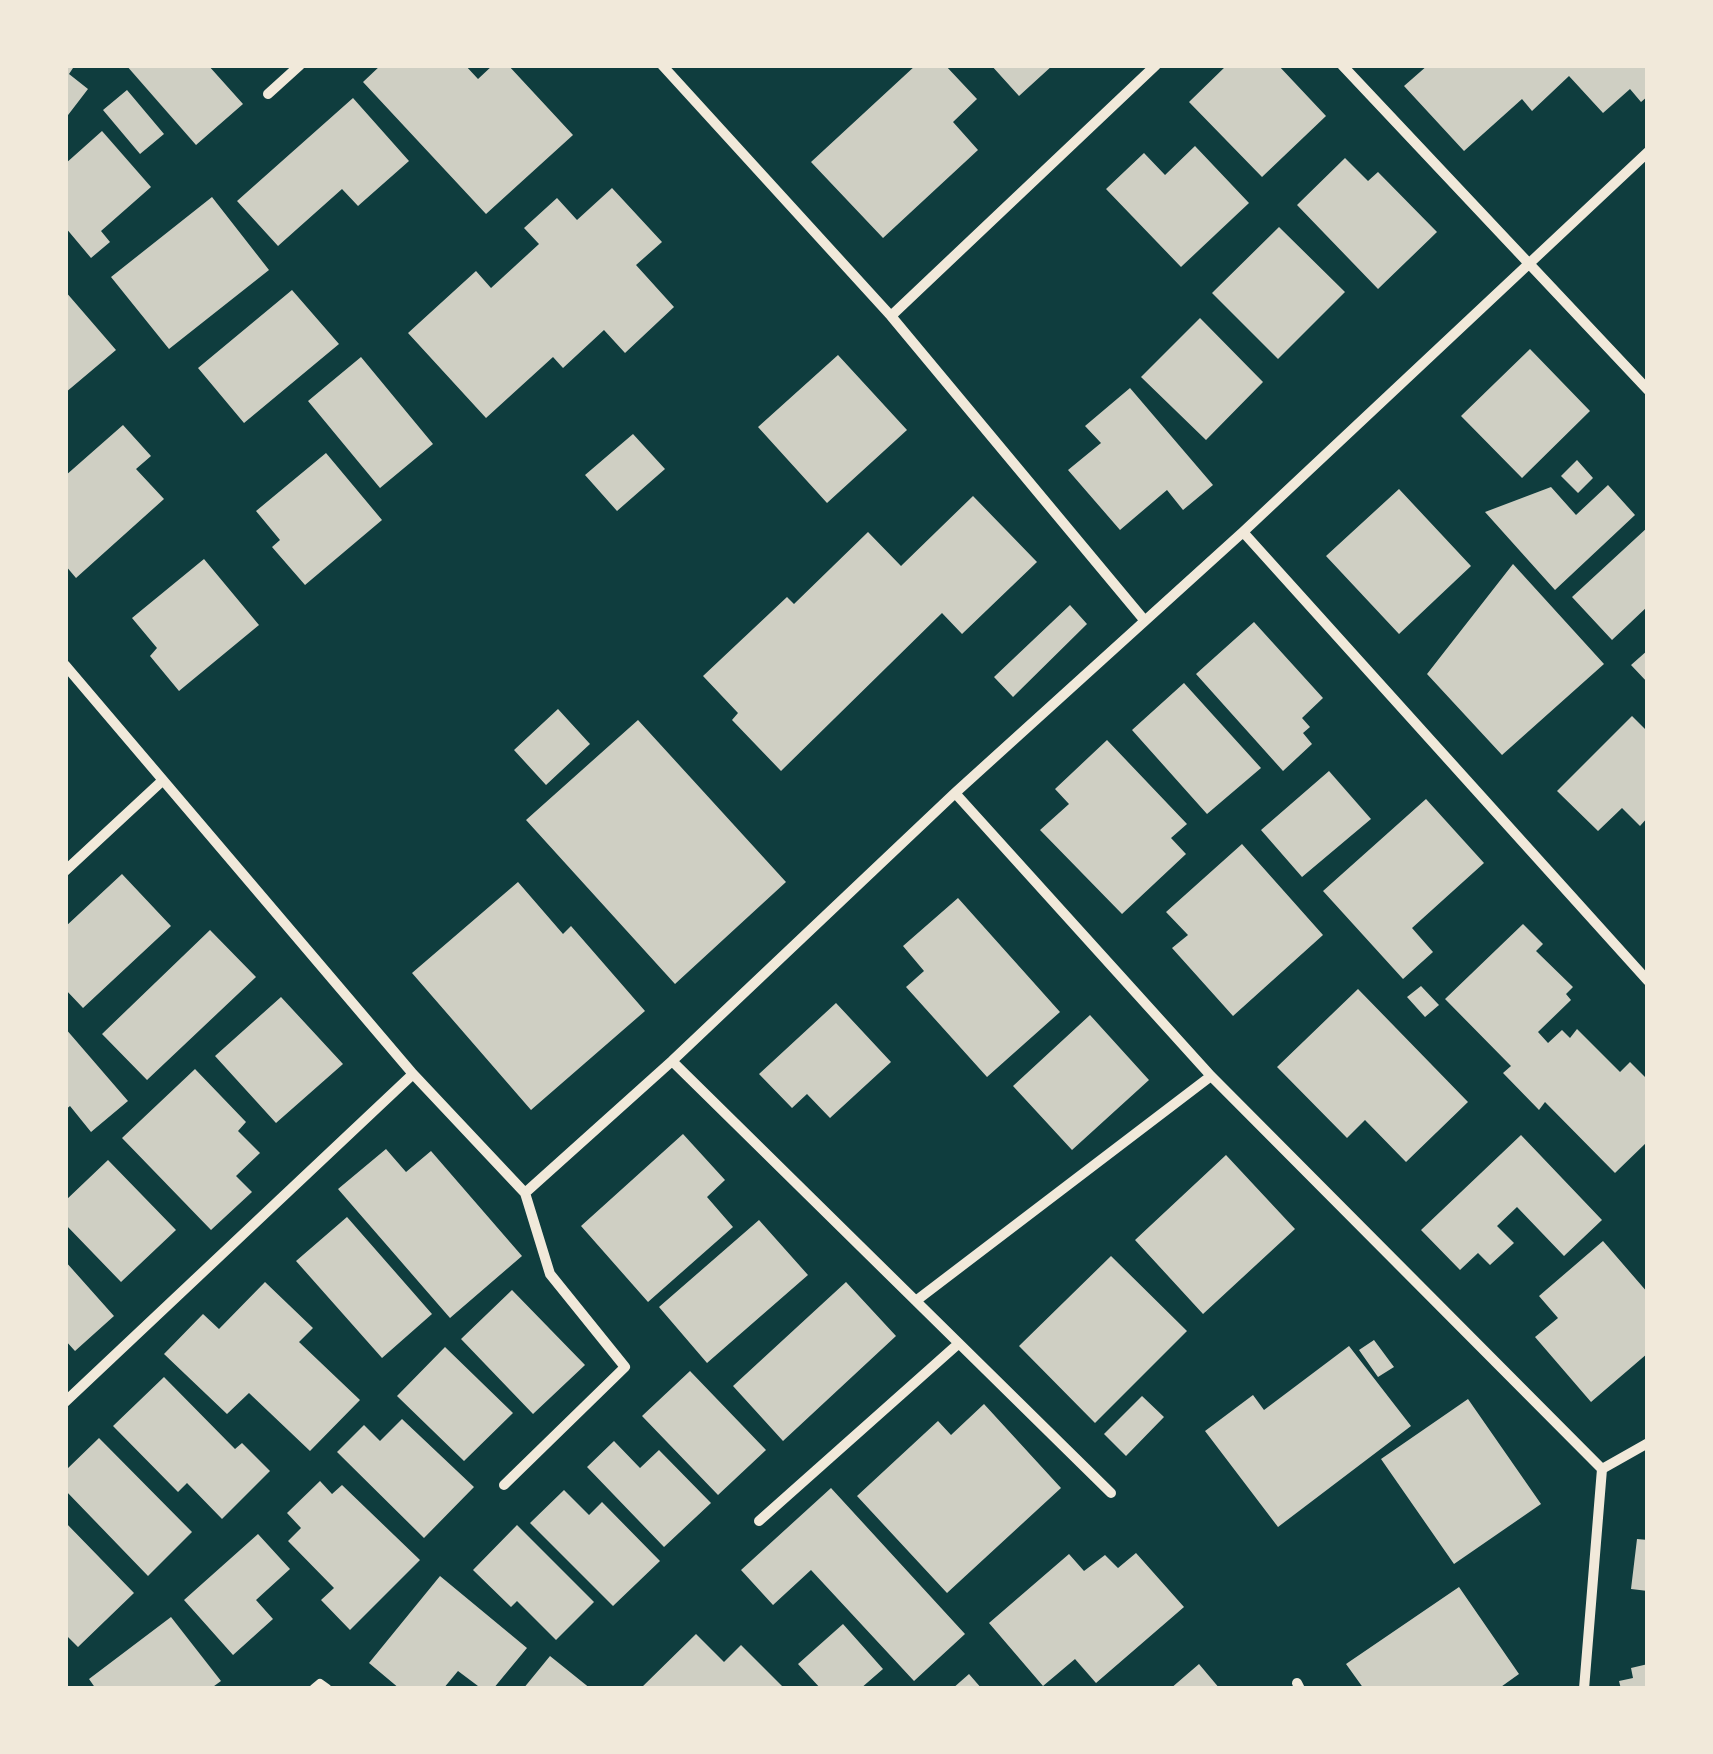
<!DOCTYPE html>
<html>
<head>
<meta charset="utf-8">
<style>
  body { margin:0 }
  #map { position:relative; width:1713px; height:1754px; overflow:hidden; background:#0f3d3e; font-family:"PT Serif",serif }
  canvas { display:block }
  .frame { position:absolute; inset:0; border:68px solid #f1e9da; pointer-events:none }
</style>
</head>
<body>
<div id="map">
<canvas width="1713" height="1754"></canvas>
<div class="frame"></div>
</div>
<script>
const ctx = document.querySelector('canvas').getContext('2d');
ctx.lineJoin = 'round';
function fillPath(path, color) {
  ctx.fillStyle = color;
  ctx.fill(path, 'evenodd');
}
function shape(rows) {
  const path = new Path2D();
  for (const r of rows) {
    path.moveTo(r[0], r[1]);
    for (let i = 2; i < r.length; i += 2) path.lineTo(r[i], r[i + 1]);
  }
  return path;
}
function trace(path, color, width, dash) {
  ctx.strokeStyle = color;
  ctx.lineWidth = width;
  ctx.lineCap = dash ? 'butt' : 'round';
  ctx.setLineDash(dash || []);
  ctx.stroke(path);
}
fillPath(shape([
  [65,65,75,65,69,74,88,89,65,119],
  [126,65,208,65,243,104,196,145],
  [381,65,465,65,478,79,493,65,508,65,573,135,486,214,363,82],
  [916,65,945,65,977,99,953,122,978,150,883,238,811,162],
  [991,65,1053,65,1019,96],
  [1227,65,1278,65,1326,116,1262,177,1189,102],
  [1428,65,1648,65,1648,96,1641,102,1630,89,1603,113,1569,76,1532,111,1522,99,1464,151,1404,86],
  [127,90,164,134,140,154,103,110],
  [353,98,409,161,358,206,342,189,278,246,237,201],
  [102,131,151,187,101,231,110,242,91,258,65,227,65,164],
  [1195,146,1249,203,1181,267,1106,189,1144,153,1165,175],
  [1345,158,1368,181,1378,172,1437,232,1378,289,1297,205],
  [612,188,662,242,636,265,674,307,625,353,604,330,563,368,553,357,486,418,408,333,476,271,491,288,539,244,524,228,557,198,577,220],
  [212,197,269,270,169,349,111,277],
  [1279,227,1345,292,1278,359,1212,293],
  [292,290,339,344,244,423,198,368],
  [65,291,116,350,65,393],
  [1200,318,1263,382,1206,440,1141,377],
  [1530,349,1590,411,1522,478,1461,416],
  [838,355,907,430,827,503,758,427],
  [361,357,433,444,380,488,308,401],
  [1130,388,1213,485,1183,510,1167,490,1120,530,1068,470,1101,443,1085,426],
  [123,425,151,456,136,469,164,499,76,578,65,565,65,476],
  [633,434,665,469,617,511,585,475],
  [326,453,382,520,305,585,272,547,280,540,256,511],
  [1577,460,1593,478,1578,493,1561,476],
  [1608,485,1635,515,1555,590,1485,512,1551,487,1576,515],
  [1399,489,1471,566,1399,634,1326,556],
  [973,496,1037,562,962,634,942,613,781,771,732,720,738,713,703,676,787,597,794,604,868,532,901,566],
  [1648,527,1648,606,1612,640,1572,597],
  [204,559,259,625,179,691,150,656,157,648,132,618],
  [1513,564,1604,664,1502,755,1427,674],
  [1070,605,1087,624,1013,697,994,677],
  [1254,622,1323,698,1302,718,1310,727,1303,733,1312,744,1283,771,1196,674],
  [1648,650,1648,683,1631,665],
  [1184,683,1261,768,1207,814,1132,730],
  [558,709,590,744,546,785,514,750],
  [1632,716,1648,732,1648,817,1640,826,1622,808,1598,831,1557,791],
  [638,720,786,882,675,984,526,820],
  [1107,740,1187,824,1171,838,1186,854,1122,914,1040,830,1069,804,1055,789],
  [1329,771,1371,819,1302,877,1261,830],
  [1426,799,1484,863,1412,928,1433,952,1403,979,1323,891],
  [1242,844,1323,935,1233,1016,1172,948,1188,935,1166,912],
  [122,874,171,926,83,1008,65,989,65,927],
  [518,882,563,934,571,926,645,1011,531,1110,412,973],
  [958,898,1060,1012,987,1077,906,987,924,971,903,946],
  [1523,924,1543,944,1536,951,1573,987,1566,994,1571,1000,1538,1032,1548,1043,1562,1030,1570,1038,1577,1029,1620,1072,1630,1062,1648,1080,1648,1141,1615,1173,1545,1102,1539,1110,1503,1073,1511,1066,1445,999],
  [210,930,256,977,147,1080,102,1034],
  [1421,986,1439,1005,1425,1017,1407,997],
  [1358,989,1468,1102,1406,1162,1365,1120,1347,1138,1277,1067],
  [281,997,343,1064,276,1123,215,1056],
  [836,1003,891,1062,830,1118,807,1094,792,1108,759,1074],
  [1090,1015,1149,1080,1072,1150,1013,1086],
  [65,1028,128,1101,91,1132,70,1106,65,1110],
  [195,1069,246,1122,238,1131,260,1153,236,1176,252,1192,211,1230,122,1138],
  [683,1134,725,1180,707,1197,733,1227,648,1302,581,1226],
  [1521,1135,1602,1220,1564,1256,1517,1207,1497,1226,1514,1243,1490,1265,1478,1253,1460,1270,1421,1230],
  [386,1149,406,1172,431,1151,522,1256,450,1318,338,1189],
  [1226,1155,1295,1229,1203,1314,1135,1240],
  [108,1160,176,1230,121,1282,65,1224,65,1201],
  [347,1217,432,1314,382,1358,296,1261],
  [759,1220,808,1275,707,1363,659,1307],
  [1603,1241,1648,1293,1648,1353,1591,1402,1535,1337,1558,1318,1539,1296],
  [1111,1256,1187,1331,1095,1423,1019,1346],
  [65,1261,114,1316,75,1351,65,1340],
  [265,1282,313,1328,299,1342,360,1400,310,1451,249,1393,227,1414,164,1354,203,1314,219,1329],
  [846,1282,896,1336,783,1441,733,1386],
  [512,1290,585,1365,533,1414,461,1339],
  [1374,1340,1394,1367,1378,1377,1359,1350],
  [1349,1346,1411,1426,1278,1527,1205,1431,1253,1395,1264,1410],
  [445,1347,513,1413,464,1461,397,1396],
  [690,1371,766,1450,718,1495,642,1416],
  [164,1377,235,1449,242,1443,270,1471,222,1519,187,1483,178,1492,113,1426],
  [1142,1396,1164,1417,1126,1456,1104,1434],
  [1468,1399,1541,1504,1454,1564,1381,1459],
  [984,1404,1061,1488,947,1593,857,1496,938,1421,951,1435],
  [402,1419,474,1487,424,1538,337,1452,364,1425,380,1441],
  [99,1438,192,1532,148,1576,65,1490,65,1471],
  [614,1441,640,1468,659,1450,711,1503,664,1547,587,1467],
  [320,1481,332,1494,342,1485,420,1560,350,1630,321,1600,334,1588,288,1541,301,1528,287,1513],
  [831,1488,965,1634,914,1681,811,1570,773,1605,741,1570],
  [564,1490,589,1515,602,1502,660,1561,613,1606,530,1523],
  [65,1522,134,1593,78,1647,65,1634],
  [517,1525,594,1602,556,1640,517,1601,511,1607,473,1570],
  [258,1534,290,1569,256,1600,273,1619,233,1655,184,1600],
  [1637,1539,1648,1540,1648,1591,1631,1589],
  [1136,1553,1184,1607,1096,1683,1075,1659,1043,1686,989,1623,1069,1554,1084,1571,1105,1555,1118,1568],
  [440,1576,527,1648,493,1689,482,1689,458,1671,443,1689,400,1689,369,1663],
  [1459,1587,1519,1674,1498,1689,1364,1689,1346,1664],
  [171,1617,221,1681,210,1689,96,1689,89,1679],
  [843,1624,883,1669,860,1689,821,1689,798,1664],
  [696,1634,724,1662,741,1645,785,1689,640,1689],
  [550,1656,591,1689,523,1689],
  [1199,1664,1220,1689,1170,1689],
  [1648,1664,1648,1689,1621,1689,1619,1681,1633,1678,1631,1668],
  [969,1674,982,1689,952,1689]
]), '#cfcfc3');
trace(shape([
  [662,65,891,316,1145,621],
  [1342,65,1648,390],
  [268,94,300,65],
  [891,316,1156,65],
  [1243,532,1648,981],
  [65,665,413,1074,525,1193,672,1061,955,793,1243,532,1648,152],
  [955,793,1211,1076,1602,1469],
  [65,871,162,781],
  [672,1061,1111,1493],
  [917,1300,1211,1076],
  [65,1402,413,1074],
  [504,1485,625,1367,550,1274,525,1193],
  [759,1521,958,1344],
  [1297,1683,1300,1689],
  [314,1689,320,1684,327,1689],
  [1584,1689,1602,1469,1648,1443]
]), '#f1e9da', 10);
</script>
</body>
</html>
